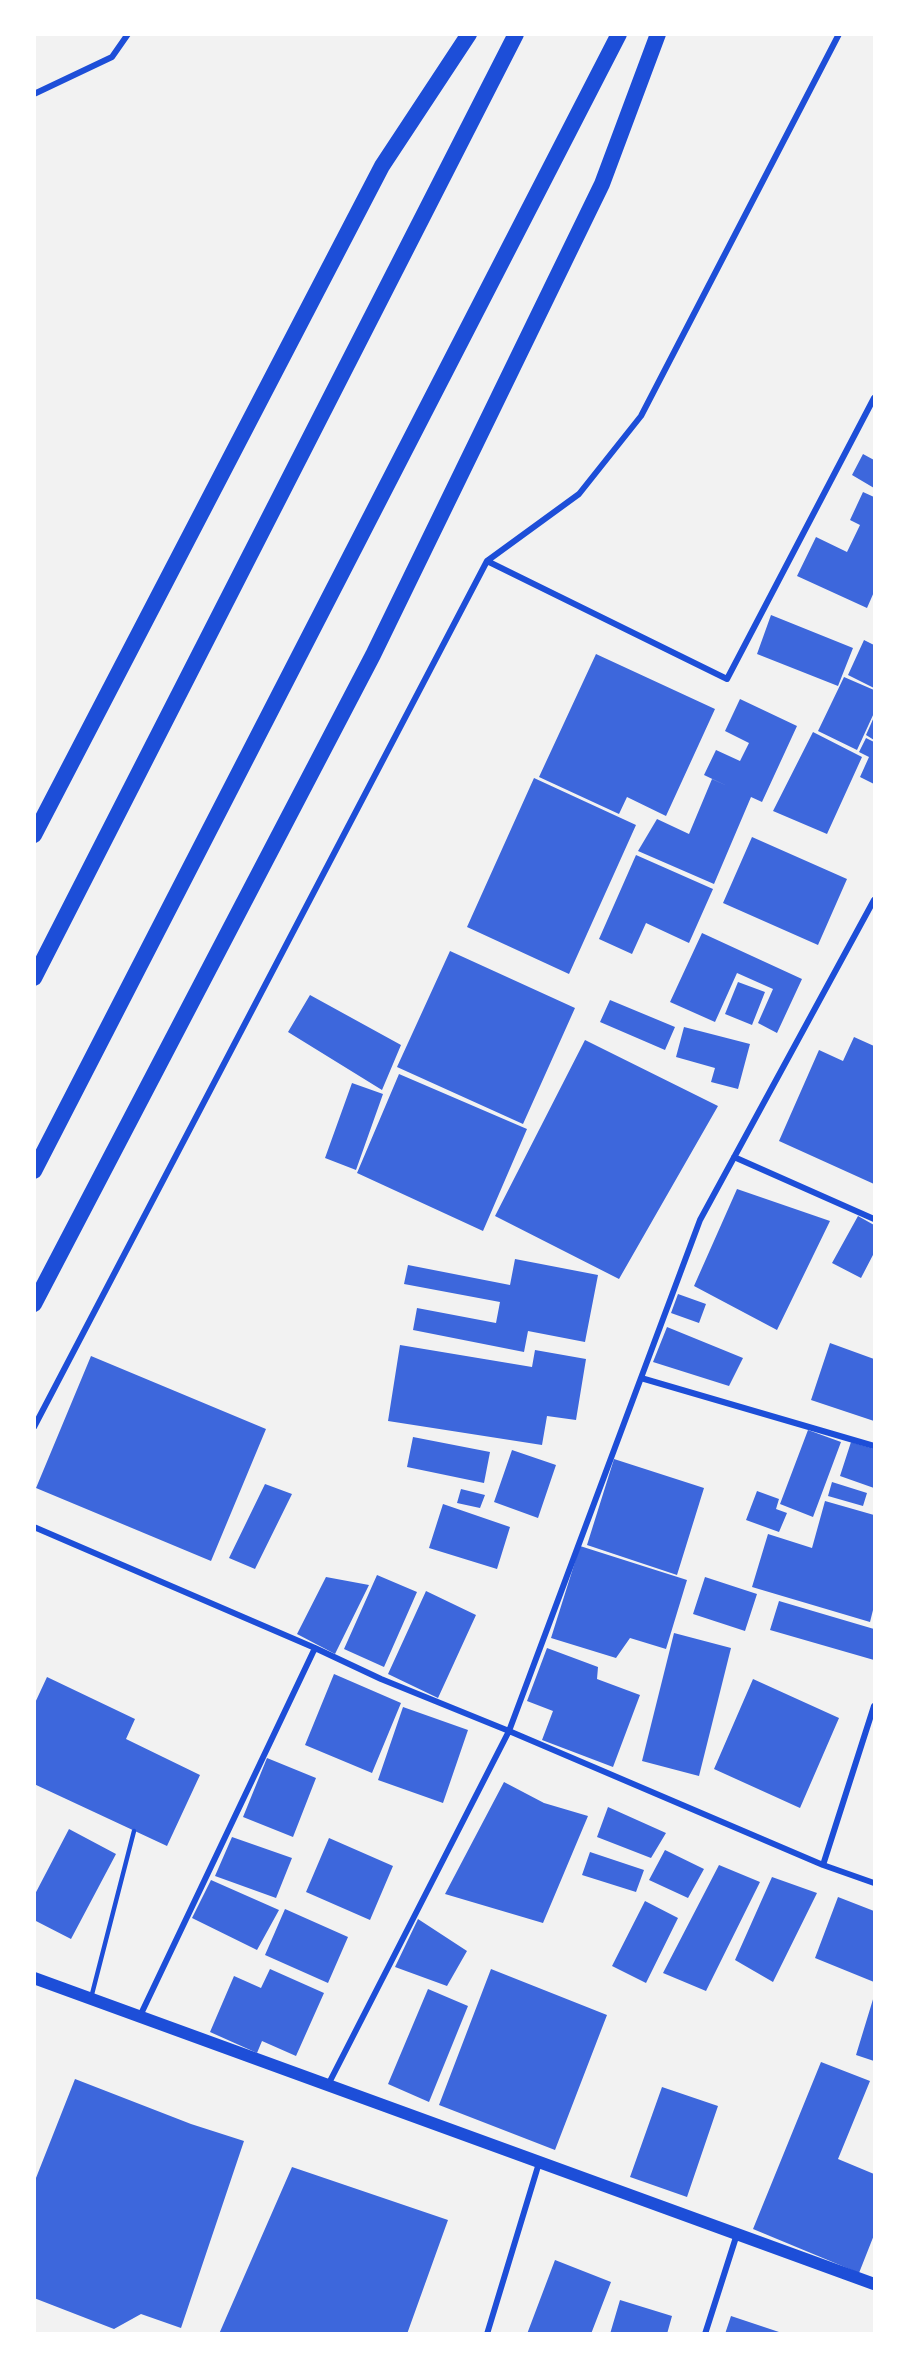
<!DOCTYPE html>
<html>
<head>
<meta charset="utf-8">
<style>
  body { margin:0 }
  #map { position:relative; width:909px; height:2368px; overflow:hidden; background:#f2f2f2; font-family:Jost,sans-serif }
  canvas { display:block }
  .frame { position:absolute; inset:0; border:36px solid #fff; pointer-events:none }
</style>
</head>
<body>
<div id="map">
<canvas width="909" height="2368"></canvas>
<div class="frame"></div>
</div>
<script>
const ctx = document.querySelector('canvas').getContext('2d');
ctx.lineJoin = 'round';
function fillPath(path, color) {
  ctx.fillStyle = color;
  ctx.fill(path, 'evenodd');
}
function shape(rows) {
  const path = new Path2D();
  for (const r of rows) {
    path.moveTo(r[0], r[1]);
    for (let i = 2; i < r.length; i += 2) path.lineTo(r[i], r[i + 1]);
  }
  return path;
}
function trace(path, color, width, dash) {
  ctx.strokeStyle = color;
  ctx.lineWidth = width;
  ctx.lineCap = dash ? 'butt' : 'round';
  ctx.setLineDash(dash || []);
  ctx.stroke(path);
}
fillPath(shape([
  [863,454,874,460,874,488,852,475],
  [863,492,874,497,874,592,867,608,797,576,816,537,847,552,860,525,850,520],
  [771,615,853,648,838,686,757,654],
  [864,640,874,645,874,688,848,675],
  [596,654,715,709,666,816,627,797,619,814,539,777],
  [844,677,874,690,874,713,857,750,818,731],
  [740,699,797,726,762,802,751,797,714,884,638,851,657,819,689,834,712,779,727,786,704,775,716,750,740,761,749,743,725,731],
  [874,717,874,740,866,735],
  [813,732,862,757,827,834,773,811],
  [866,738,874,742,874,784,860,777,869,757,859,752],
  [534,778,636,825,569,974,467,927],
  [752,837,847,879,818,945,723,903],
  [636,855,713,889,689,943,646,923,632,954,599,939],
  [702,933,802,979,777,1033,758,1023,773,989,737,973,715,1022,670,1002],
  [450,951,575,1008,523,1124,397,1067],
  [738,982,765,992,752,1025,725,1014],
  [310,995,401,1045,382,1090,288,1032],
  [610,1000,675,1027,665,1050,600,1022],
  [684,1027,750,1044,738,1089,711,1082,715,1068,676,1057],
  [854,1037,874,1046,874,1184,779,1141,819,1050,843,1061],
  [585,1040,718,1106,619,1279,495,1216],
  [399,1074,527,1129,483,1231,357,1173],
  [352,1083,383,1094,356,1170,325,1158],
  [737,1189,830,1221,777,1330,694,1286],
  [858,1216,874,1225,874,1253,861,1278,832,1263],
  [515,1259,598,1275,585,1342,528,1331,524,1352,413,1330,417,1308,496,1323,500,1302,404,1284,408,1265,510,1285],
  [678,1294,706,1304,699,1323,671,1313],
  [667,1327,743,1358,729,1386,653,1362],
  [830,1343,874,1359,874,1421,811,1400],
  [400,1345,532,1367,535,1350,586,1359,576,1420,547,1416,542,1445,388,1421],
  [91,1356,266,1429,211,1561,36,1488],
  [808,1430,841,1442,813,1517,780,1504],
  [413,1437,490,1452,484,1483,407,1467],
  [851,1442,874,1449,874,1488,840,1476],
  [512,1450,556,1465,538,1518,494,1502],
  [614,1459,704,1488,677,1575,587,1545],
  [832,1482,867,1493,863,1506,828,1496],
  [265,1484,292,1494,255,1569,229,1558],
  [461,1489,485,1495,480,1508,457,1503],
  [757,1491,779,1499,776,1509,787,1513,779,1532,746,1520],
  [825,1501,874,1515,874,1606,870,1622,752,1587,768,1534,812,1548],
  [443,1504,510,1527,497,1569,429,1548],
  [580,1546,687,1580,666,1649,630,1638,616,1658,551,1638],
  [377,1575,417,1592,384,1667,344,1649],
  [326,1577,369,1585,335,1654,297,1634],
  [705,1577,757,1594,745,1631,693,1614],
  [426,1591,476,1615,438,1698,388,1674],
  [779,1601,874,1629,874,1660,770,1630],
  [674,1633,731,1648,699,1776,642,1761],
  [547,1648,598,1667,597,1679,640,1695,613,1767,542,1740,553,1711,527,1701],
  [334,1674,401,1703,372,1773,305,1745],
  [47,1677,135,1719,126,1739,200,1775,167,1846,34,1784,34,1705],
  [753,1679,839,1718,800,1808,714,1769],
  [403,1707,468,1730,443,1803,378,1780],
  [267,1758,316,1778,293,1837,243,1817],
  [504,1782,544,1803,588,1816,543,1923,445,1894],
  [608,1807,666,1833,651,1858,597,1837],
  [69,1829,116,1854,71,1939,34,1920,34,1896],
  [232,1837,292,1858,276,1898,215,1876],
  [329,1838,393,1866,370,1920,306,1892],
  [665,1850,704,1869,688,1898,649,1880],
  [590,1852,644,1870,636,1892,582,1875],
  [719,1865,760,1882,706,1991,663,1973],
  [772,1877,817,1893,773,1982,735,1960],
  [211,1880,279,1910,257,1950,192,1918],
  [838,1897,874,1911,874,1982,815,1958],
  [645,1901,678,1918,646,1983,612,1966],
  [285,1909,348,1937,328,1983,265,1955],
  [418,1919,467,1951,447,1986,395,1967],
  [270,1969,324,1993,296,2056,262,2041,257,2053,210,2032,234,1976,261,1988],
  [491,1969,607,2015,555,2150,439,2105],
  [428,1989,468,2006,429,2102,388,2084],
  [874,1996,874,2061,856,2055],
  [821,2062,870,2081,838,2159,874,2174,874,2235,859,2273,753,2229],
  [75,2079,191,2124,244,2141,181,2328,141,2314,114,2329,34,2298,34,2183],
  [662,2087,718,2106,687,2197,630,2177],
  [292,2167,448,2220,407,2334,219,2334],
  [555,2260,611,2282,591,2334,527,2334],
  [620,2300,672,2316,667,2334,610,2334],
  [731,2316,782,2333,781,2334,725,2334]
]), '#3d67dc');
trace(shape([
  [91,1998,134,1831]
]), '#1d4ed8', 4.5);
trace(shape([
  [34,94,112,57,128,34],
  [487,561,727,679,874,398],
  [734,1157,874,1219],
  [641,1378,874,1446],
  [34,1427,487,561,579,494,641,416,839,34],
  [34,1527,315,1648,381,1679,509,1731,823,1865,874,1883],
  [823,1865,874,1706],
  [140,2016,315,1648],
  [328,2085,509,1731,700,1220,874,900],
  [487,2334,539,2163],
  [705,2334,737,2234]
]), '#1d4ed8', 6);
trace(shape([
  [34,1978,874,2284]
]), '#1d4ed8', 12);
trace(shape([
  [34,835,382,166,469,34],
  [34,978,516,34],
  [34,1171,619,34],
  [34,1304,373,655,602,184,658,34]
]), '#1d4ed8', 16);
</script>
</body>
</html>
